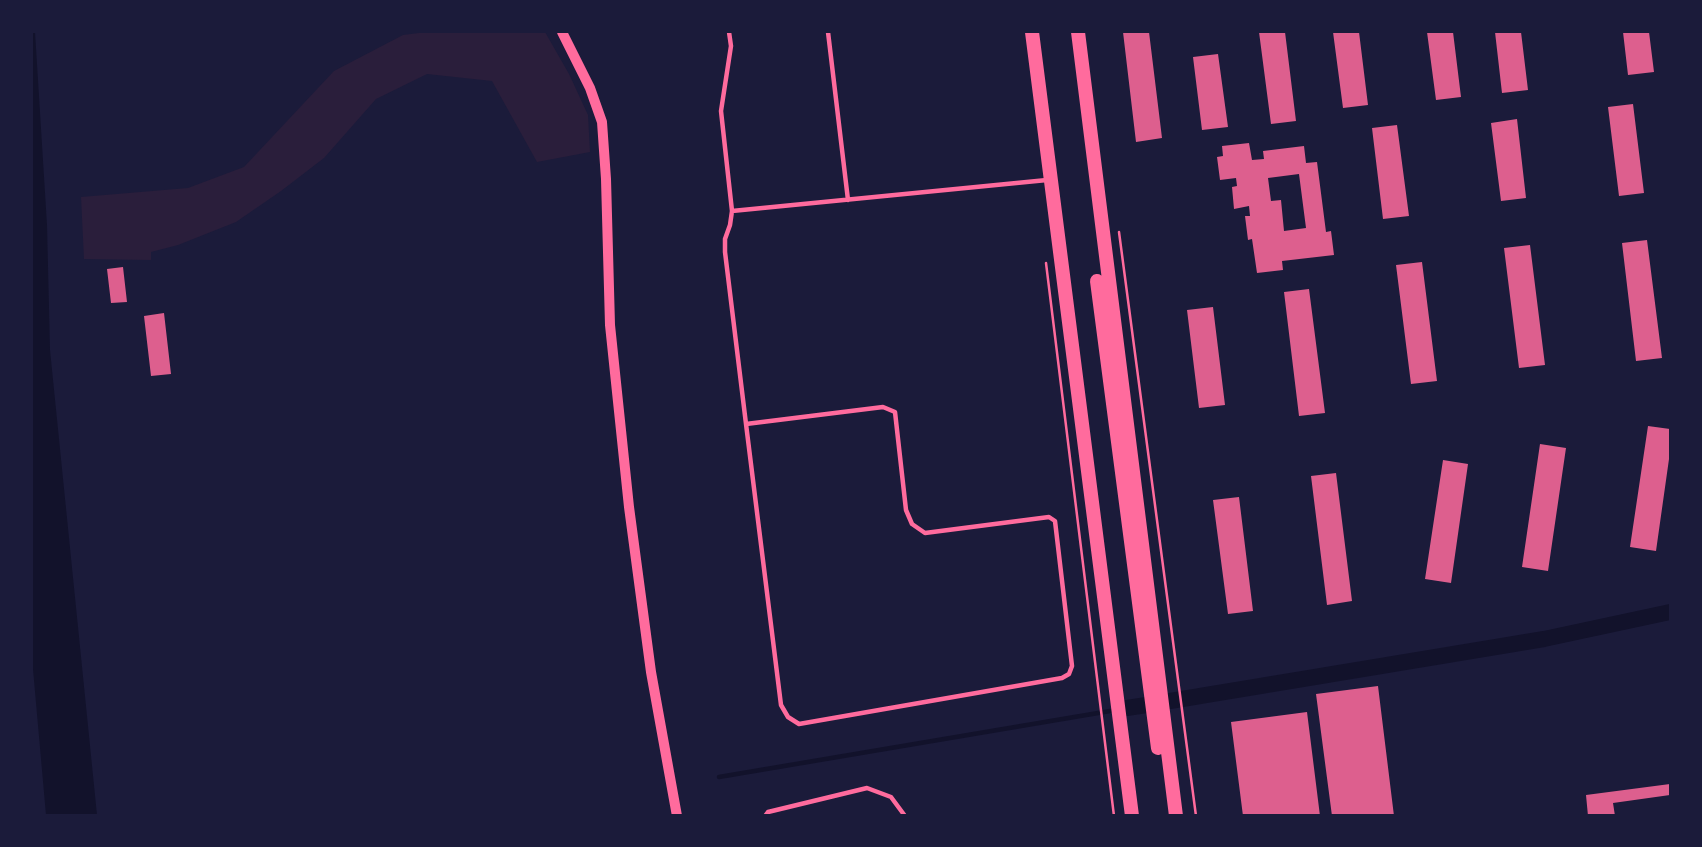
<!DOCTYPE html>
<html>
<head>
<meta charset="utf-8">
<style>
  body { margin:0 }
  #map { position:relative; width:1702px; height:847px; overflow:hidden; background:#1b1b3a; font-family:Montserrat,sans-serif }
  canvas { display:block }
  .frame { position:absolute; inset:0; border:33px solid #1b1b3a; pointer-events:none }
</style>
</head>
<body>
<div id="map">
<canvas width="1702" height="847"></canvas>
<div class="frame"></div>
</div>
<script>
const ctx = document.querySelector('canvas').getContext('2d');
ctx.lineJoin = 'round';
function fillPath(path, color) {
  ctx.fillStyle = color;
  ctx.fill(path, 'evenodd');
}
function shape(rows) {
  const path = new Path2D();
  for (const r of rows) {
    path.moveTo(r[0], r[1]);
    for (let i = 2; i < r.length; i += 2) path.lineTo(r[i], r[i + 1]);
  }
  return path;
}
function trace(path, color, width, dash) {
  ctx.strokeStyle = color;
  ctx.lineWidth = width;
  ctx.lineCap = dash ? 'butt' : 'round';
  ctx.setLineDash(dash || []);
  ctx.stroke(path);
}
fillPath(shape([
  [427,32,545,32,569,74,588,115,590,152,537,162,492,81,427,74,376,99,324,158,281,191,236,222,178,245,151,252,151,260,84,259,81,197,188,188,244,167,334,71,403,35]
]), '#2a1e3b');
fillPath(shape([
  [32,32,35,32,47,225,50,350,97,815,46,815,32,658]
]), '#12122b');
trace(shape([
  [1126,708,1127,708],
  [719,777,1110,711]
]), '#12122b', 4.5);
trace(shape([
  [1170,701,1544,639,1670,612],
  [1127,708,1153,704]
]), '#12122b', 16);
fillPath(shape([
  [1123,32,1149,32,1162,138,1136,142],
  [1259,32,1285,32,1296,121,1271,124],
  [1333,32,1359,32,1368,105,1343,108],
  [1427,32,1453,32,1461,97,1436,100],
  [1495,32,1521,32,1528,90,1502,93],
  [1623,32,1649,32,1654,72,1628,75],
  [1218,54,1228,127,1202,130,1193,57],
  [1633,104,1644,193,1619,196,1608,107],
  [1517,119,1526,198,1501,201,1491,123],
  [1397,125,1409,216,1383,219,1372,128],
  [1249,143,1252,160,1264,159,1263,151,1304,146,1306,163,1317,162,1326,232,1331,231,1334,255,1282,261,1283,270,1257,273,1252,239,1248,240,1245,216,1250,216,1249,206,1234,209,1232,187,1237,186,1236,178,1220,180,1217,157,1223,156,1222,146],
  [1299,174,1306,228,1284,231,1281,200,1271,201,1268,178],
  [1647,240,1662,358,1636,361,1622,243],
  [1530,245,1545,365,1519,368,1504,248],
  [1422,262,1437,381,1411,384,1396,265],
  [123,267,127,302,111,303,107,269],
  [1309,289,1325,413,1299,416,1284,292],
  [1213,307,1225,405,1199,408,1187,310],
  [164,313,171,374,151,376,144,316],
  [1648,426,1670,429,1670,452,1656,551,1630,547],
  [1540,444,1566,448,1548,571,1522,567],
  [1443,460,1468,464,1451,583,1425,579],
  [1336,473,1352,601,1327,605,1311,476],
  [1239,497,1253,611,1228,614,1213,500],
  [1378,686,1394,816,1332,816,1316,694],
  [1307,712,1320,816,1243,816,1231,722],
  [1670,784,1670,795,1613,803,1615,816,1588,816,1586,795]
]), '#dd5f8e');
trace(shape([
  [1119,232,1196,816],
  [1046,263,1114,816]
]), '#ff6b9d', 2.5);
trace(shape([
  [729,32,731,46,721,111,732,211,730,225,725,239,725,252,746,424,781,705,788,717,799,724,1062,678,1069,674,1072,666,1055,521,1049,517,925,533,912,524,906,510,895,412,883,407,746,424],
  [828,32,848,200],
  [732,211,1047,180],
  [765,816,768,812,867,788,891,797,905,816]
]), '#ff6b9d', 4.5);
trace(shape([
  [562,32,590,88,602,122,606,179,610,325,629,507,651,672,677,816]
]), '#ff6b9d', 10);
trace(shape([
  [1032,32,1132,816],
  [1078,32,1176,816],
  [1097,281,1158,748]
]), '#ff6b9d', 14);
</script>
</body>
</html>
